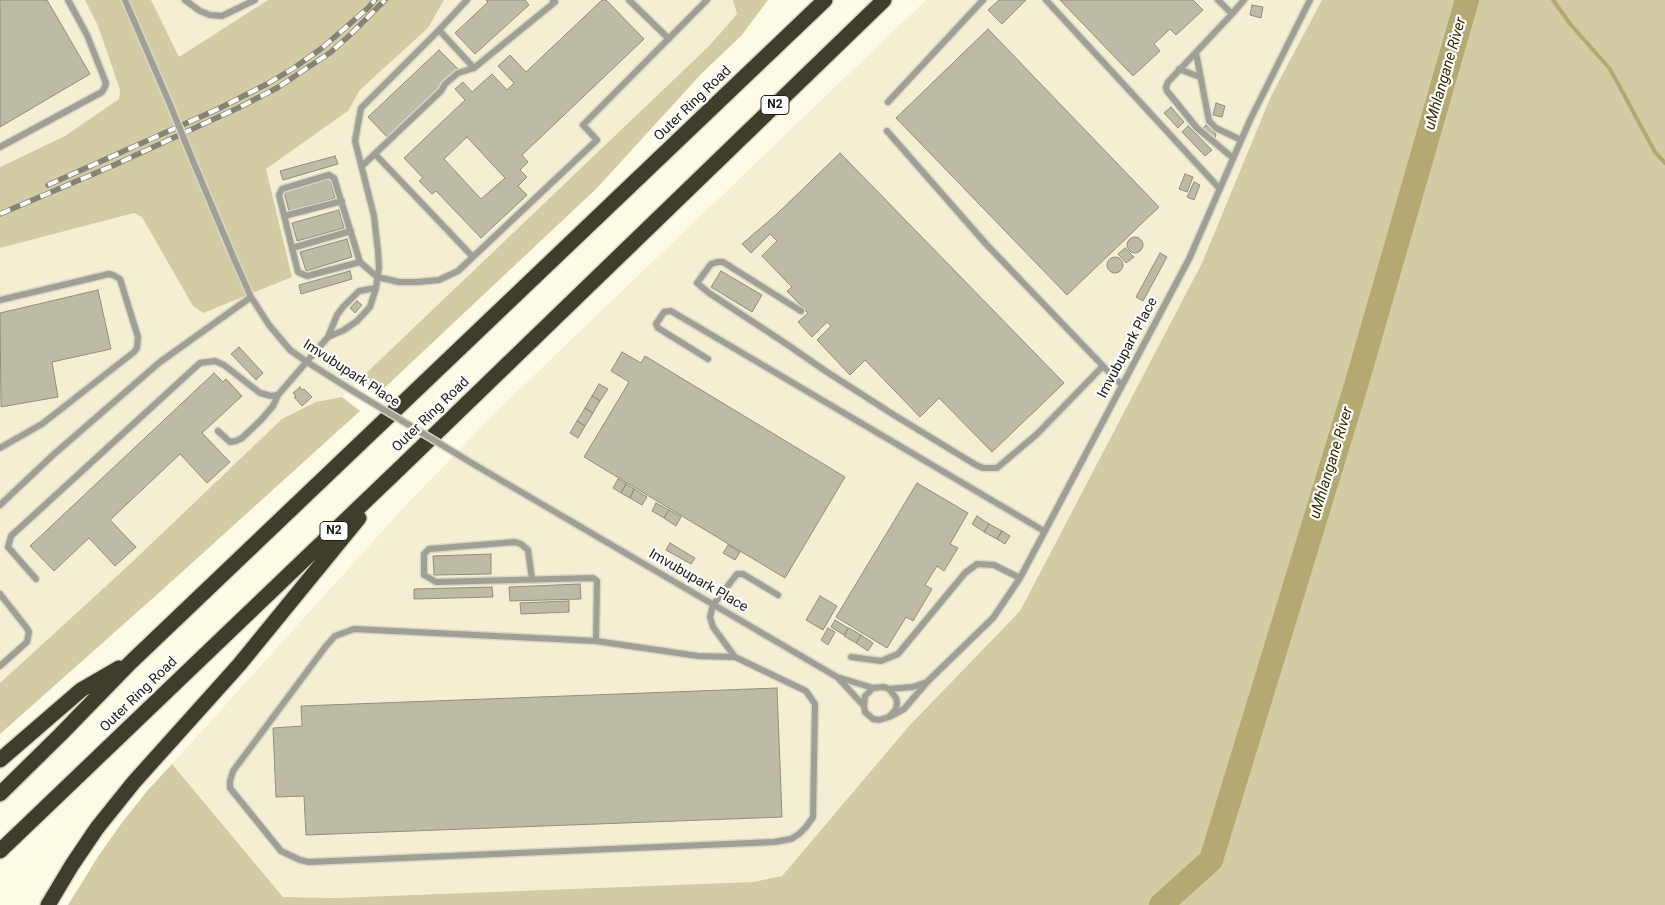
<!DOCTYPE html>
<html>
<head>
<meta charset="utf-8">
<style>
  body { margin:0 }
  canvas { display:block; background:#fdfae5 }
</style>
</head>
<body>
<canvas width="1665" height="905"></canvas>
<script>
const ctx = document.querySelector('canvas').getContext('2d');
ctx.lineJoin = 'round';
function fillPath(path, color) {
  ctx.fillStyle = color;
  ctx.fill(path, 'evenodd');
}
function shape(rows) {
  const path = new Path2D();
  for (const r of rows) {
    if (r.length === 3) {
      path.moveTo(r[0] + r[2], r[1]);
      path.arc(r[0], r[1], r[2], 0, 2 * Math.PI);
      continue;
    }
    path.moveTo(r[0], r[1]);
    for (let i = 2; i < r.length; i += 2) path.lineTo(r[i], r[i + 1]);
  }
  return path;
}
function trace(path, color, width, dash) {
  ctx.strokeStyle = color;
  ctx.lineWidth = width;
  ctx.lineCap = dash ? 'butt' : 'round';
  ctx.setLineDash(dash || []);
  ctx.stroke(path);
}
function drawText(font, color, halo, rows, align = 'center') {
  ctx.font = font + ' Roboto,sans-serif';
  ctx.lineWidth = 4.5;
  ctx.setLineDash([]);
  ctx.textBaseline = 'middle';
  ctx.strokeStyle = halo;
  ctx.fillStyle = color;
  for (const [text, x, y, turn = 0] of rows) {
    ctx.save();
    ctx.translate(x, y);
    ctx.rotate((+turn || 0) * Math.PI / 180);
    ctx.textAlign = isNaN(turn) ? turn : align;
    if (halo) ctx.strokeText(text, 0, 0);
    ctx.fillText(text, 0, 0);
    ctx.restore();
  }
}
fillPath(shape([
  [0,0,85,0,98,26,120,90,119,100,65,136,0,167],
  [151,0,268,0,179,58],
  [444,0,733,0,737,14,709,46,342,397,316,402,129,565,0,683,0,248,134,213,292,277,266,169,348,111,360,90,428,28],
  [926,0,1322,0,1271,96,1202,263,1020,611,909,726,782,876,753,882,335,898,283,897,172,764,407,504,500,408]
]), '#f4efd3');
fillPath(shape([
  [85,0,151,0,179,57,268,0,444,0,428,28,360,90,348,111,266,169,292,277,203,313,193,306,142,217,134,213,0,248,0,167,65,136,119,99,120,90,98,26],
  [733,0,768,0,741,36,702,73,597,188,380,392,360,379,709,46,737,14],
  [1322,0,1665,0,1665,905,68,905,99,855,121,824,147,791,172,764,283,897,335,898,753,882,782,876,909,726,1020,611,1202,263,1271,96],
  [342,397,360,411,161,591,0,734,0,683,129,565,282,419,316,402]
]), '#d2cba3');
trace(shape([
  [1553,0,1571,25,1610,69,1655,152,1665,163]
]), '#b4a972', 4);
trace(shape([
  [1161,905,1211,860,1355,389,1467,0]
]), '#b4a972', 24);
const building = shape([
  [0,0,47,0,90,74,0,127,0,0],
  [486,0,525,0,529,5,475,54,455,33,488,2,486,0],
  [602,0,606,0,644,39,522,155,528,162,520,170,527,177,518,186,527,195,481,238,436,191,432,194,419,181,423,178,404,158,465,100,455,89,463,82,472,92,492,74,507,90,514,83,498,66,510,55,526,72,602,0],
  [467,137,505,178,481,199,444,159,467,137],
  [999,0,1026,0,1002,24,988,10,999,0],
  [1060,0,1193,0,1203,10,1176,35,1170,29,1154,44,1160,51,1133,76,1060,0],
  [1252,5,1263,7,1261,18,1250,15,1252,5],
  [988,29,1159,207,1067,295,896,118,988,29],
  [439,50,459,70,388,138,368,117,439,50],
  [1216,103,1225,106,1222,117,1213,115,1216,103],
  [1171,107,1184,122,1178,128,1164,113,1171,107],
  [1206,125,1216,134,1215,139,1202,129,1206,125],
  [1188,126,1212,150,1205,156,1182,132,1188,126],
  [840,153,1064,383,992,452,939,398,920,417,865,360,850,375,817,340,831,326,827,322,812,337,798,322,808,313,787,291,792,287,762,256,777,241,770,234,751,253,742,244,778,213,840,153],
  [335,156,338,164,283,180,280,171,335,156],
  [1185,174,1193,177,1187,192,1179,189,1185,174],
  [330,179,335,198,289,211,284,192,330,179],
  [1194,182,1200,185,1194,200,1187,197,1194,182],
  [339,210,344,228,297,241,292,223,339,210],
  [1135,245,8],
  [347,239,352,257,306,271,300,252,347,239],
  [1125,248,1134,257,1126,263,1118,254,1125,248],
  [1160,253,1167,257,1143,301,1136,297,1160,253],
  [1115,265,8],
  [350,271,352,279,301,294,299,285,350,271],
  [721,271,762,295,752,312,711,287,721,271],
  [98,290,111,349,52,362,58,397,1,407,0,313,98,290],
  [357,301,362,305,355,313,350,308,357,301],
  [239,347,263,373,256,380,231,354,239,347],
  [622,352,641,363,645,356,845,477,785,578,584,457,629,382,611,371,622,352],
  [214,373,223,382,226,379,242,396,202,433,230,462,207,483,180,454,110,520,136,547,115,566,89,538,54,571,30,546,214,373],
  [599,384,608,389,600,401,592,396,599,384],
  [300,387,302,390,304,389,312,397,302,406,294,397,296,396,293,393,300,387],
  [592,396,600,401,593,413,585,408,592,396],
  [585,408,593,413,585,426,577,421,585,408],
  [577,421,585,426,578,438,570,433,577,421],
  [618,479,626,484,621,493,613,488,618,479],
  [917,483,968,513,950,544,958,548,944,571,937,566,925,585,932,589,913,621,906,617,887,648,836,617,917,483],
  [626,484,634,489,630,498,621,493,626,484],
  [634,489,647,497,642,505,630,498,634,489],
  [656,503,669,510,664,518,652,511,656,503],
  [669,510,681,517,676,526,664,518,669,510],
  [977,516,989,524,984,532,972,524,977,516],
  [989,524,1002,531,997,539,984,532,989,524],
  [1002,531,1010,536,1005,544,997,539,1002,531],
  [670,543,695,558,691,564,666,550,670,543],
  [728,545,740,552,735,560,723,553,728,545],
  [491,554,491,574,434,575,433,556,491,554],
  [580,584,581,599,510,601,509,587,580,584],
  [492,587,493,597,414,599,414,589,492,587],
  [820,596,837,606,823,630,806,620,820,596],
  [569,601,569,612,521,614,520,603,569,601],
  [835,620,848,628,844,635,831,627,835,620],
  [828,628,835,632,828,645,821,640,828,628],
  [849,628,861,635,856,643,844,636,849,628],
  [861,635,873,643,868,651,856,643,861,635],
  [777,688,782,817,306,835,304,796,276,797,273,728,302,726,301,706,777,688]
]);
fillPath(building, '#bdbaa6');
trace(building, '#928f7c', 1);
const lane = shape([
  [125,0,169,102],
  [185,0,200,11,210,15,222,16,255,0],
  [629,0,669,39],
  [1046,0,1220,189],
  [1218,0,1232,14,1168,82,1166,87,1167,91,1197,128,1233,158],
  [1232,14,1244,0],
  [439,30,474,68],
  [1196,53,1209,121,1216,128,1241,140],
  [1179,69,1200,77],
  [888,102,983,0],
  [887,131,986,244,1103,366],
  [0,147,102,92,105,87,106,83,87,35,68,0],
  [375,154,473,257],
  [193,161,235,261,251,297,269,325,290,350,307,362,353,391],
  [362,166,441,91,445,84,458,73,474,68,555,2,553,0],
  [284,216,342,201],
  [292,248,351,231],
  [360,262,307,276,298,272,279,195,282,189,329,175,334,178,360,262,377,277,399,282,418,282,439,280,458,271,597,140,583,125,707,0],
  [0,300,109,274,113,275,120,279,138,337,137,348,134,352,42,424,0,448],
  [801,311,723,262,717,262,711,264,697,283,709,293,782,341,827,372,894,415,976,465,983,468,997,468,1037,434,1103,366,1122,385],
  [328,337,337,315,343,307,359,291,376,288],
  [708,359,658,328,656,324,664,312,671,311,1044,531],
  [218,431,230,442,236,441,242,438,261,420,273,406,278,395],
  [475,465,837,677,873,688,884,687,889,689,896,698,897,703,896,709,889,717,879,720,873,719,865,712,864,706,865,696,873,688],
  [0,505,53,455,160,362,251,297],
  [36,579,8,547,11,536,200,363,215,361,224,365,260,393,271,396,278,395,328,337,344,330,357,321,370,307,376,288,379,267,378,251,374,216,355,141,361,108,439,30,467,0],
  [532,579,528,550,521,544,515,542,429,549,424,554,424,575,436,582,593,578,597,581,596,641,354,629,335,636,326,646,233,771,230,781,230,788,281,851,300,860,309,862,774,842,791,839,799,834,806,827,813,817,815,704,806,691,735,657,713,627,710,617,713,605,737,574,743,574,778,595],
  [0,594,26,627,29,632,27,642,0,666],
  [596,641,698,656,735,657],
  [851,657,881,661,898,654,965,573,977,564,994,565,1020,578],
  [838,678,864,706],
  [889,689,913,687,927,682],
  [889,717,904,709,928,681,993,618,1020,578,1189,259,1250,120,1310,0]
]);
const highway = shape([
  [0,760,81,690,119,668],
  [0,794,60,735,130,663,825,0],
  [0,851,399,469,884,0],
  [48,905,72,865,97,828,134,782,239,665,359,518]
]);
trace(lane, '#d9d6c4', 9);
trace(highway, '#d9d6c4', 18);
trace(lane, '#a09f96', 6);
trace(highway, '#403d2c', 15);
const rail = shape([
  [48,185,218,109,267,84,294,68,322,48,368,8,375,0],
  [0,214,112,166,238,108,277,88,331,52,350,35,385,0]
]);
trace(rail, '#858375', 5.5);
trace(rail, '#fff', 4, [11]);
const laneBridge = shape([
  [169,102,193,161],
  [353,391,475,465]
]);
trace(laneBridge, '#d9d6c4', 9, []);
trace(laneBridge, '#a09f96', 6);
for (const [x, y, w] of [
  [775,105,28],
  [334,531,28]
]) {
  const box = new Path2D();
  box.roundRect(x - w / 2, y - 9.5, w, 19, 4);
  ctx.fillStyle = '#fff';
  ctx.fill(box);
  trace(box, '#1d1c14', 1);
}
drawText('bold 12px', '#1d1c14', null, [
  ["N2",775,105],
  ["N2",334,531]
]);
drawText('14px', '#1d1c14', '#fff', [
  ["Outer Ring Road",693,104,-44],
  ["Imvubupark Place",1128,348,-62],
  ["Imvubupark Place",351,374,33],
  ["Outer Ring Road",431,415,-44],
  ["Imvubupark Place",698,581,30],
  ["Outer Ring Road",139,695,-44]
]);
drawText('italic 15px', '#342c00', '#fff', [
  ["uMhlangane River",1446,74,-74],
  ["uMhlangane River",1332,463,-73]
]);
</script>
</body>
</html>
